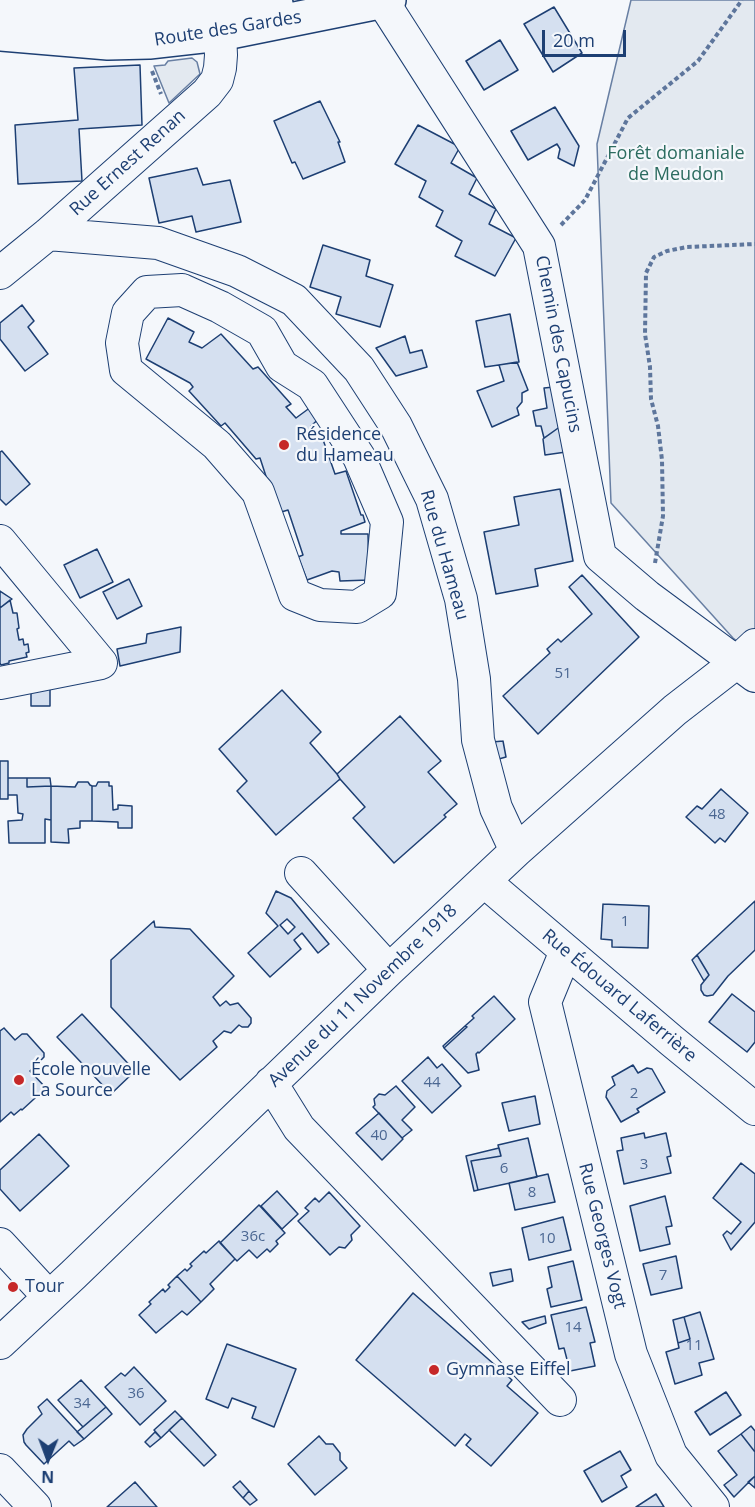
<!DOCTYPE html>
<html>
<head>
<meta charset="utf-8">
<style>
  body { margin:0 }
  #map { position:relative; width:755px; height:1507px; overflow:hidden; background:#f4f7fb; font-family:"Open Sans",sans-serif }
  canvas { display:block }
  .north { position:absolute; left:18px; top:1429px; width:60px; height:60px; -webkit-text-stroke:4px #f4f7fb; paint-order:stroke; rotate:181deg; font-size:16px; font-weight:700; line-height:24px; text-align:center; color:#1d3f73 }
  .north::after { content:''; display:block; margin:auto; width:21px; height:27px; background:#1d3f73; clip-path:polygon(50% 0,100% 100%,50% 72%,0 100%) }
  .scale { position:absolute; left:542px; top:30px; width:84px; height:27px; box-sizing:border-box; border:3px solid #1d3f73; border-top:0; padding-left:8px; font-size:18px; line-height:21px; white-space:nowrap; color:#1d3f73; -webkit-text-stroke:4px #f4f7fb; paint-order:stroke }
</style>
</head>
<body>
<div id="map">
<canvas width="755" height="1507"></canvas>
<div class="north">N</div>
<div class="scale">20 m</div>
</div>
<script>
const ctx = document.querySelector('canvas').getContext('2d');
ctx.lineJoin = 'round';
function fillPath(path, color) {
  ctx.fillStyle = color;
  ctx.fill(path, 'evenodd');
}
function shape(rows) {
  const path = new Path2D();
  for (const r of rows) {
    path.moveTo(r[0], r[1]);
    for (let i = 2; i < r.length; i += 2) path.lineTo(r[i], r[i + 1]);
  }
  return path;
}
function trace(path, color, width, dash) {
  ctx.strokeStyle = color;
  ctx.lineWidth = width;
  ctx.lineCap = dash ? 'butt' : 'round';
  ctx.setLineDash(dash || []);
  ctx.stroke(path);
}
function drawText(font, color, halo, rows, align = 'center') {
  ctx.font = font + ' "Open Sans",sans-serif';
  ctx.lineWidth = 4.5;
  ctx.setLineDash([]);
  ctx.textBaseline = 'middle';
  ctx.strokeStyle = halo;
  ctx.fillStyle = color;
  for (const [text, x, y, turn = 0] of rows) {
    ctx.save();
    ctx.translate(x, y);
    ctx.rotate((+turn || 0) * Math.PI / 180);
    ctx.textAlign = isNaN(turn) ? turn : align;
    if (halo) ctx.strokeText(text, 0, 0);
    ctx.fillText(text, 0, 0);
    ctx.restore();
  }
}
const green = shape([
  [631,0,755,0,755,655,733,638,611,503,597,144,631,0],
  [192,58,197,62,200,74,169,103,154,66,165,65,168,61,192,58]
]);
fillPath(green, '#e3e9f0');
trace(green, '#687fa3', 1.5);
const building = shape([
  [554,7,582,53,553,72,524,24,554,7],
  [500,40,518,70,484,90,466,61,500,40],
  [140,65,142,125,79,129,82,181,18,184,15,125,78,120,74,68,140,65],
  [320,101,340,142,338,142,345,162,303,179,295,162,292,163,274,121,320,101],
  [555,107,579,146,574,166,558,158,560,149,557,144,528,160,511,131,555,107],
  [418,125,460,147,451,163,477,178,469,194,496,209,489,224,516,238,495,276,455,256,462,241,436,226,443,211,419,197,426,181,395,164,418,125],
  [197,168,203,185,230,180,241,222,196,232,192,216,159,223,149,178,197,168],
  [323,245,370,260,366,276,393,285,380,327,336,314,341,297,310,287,323,245],
  [22,305,34,321,28,327,48,354,25,371,0,339,0,323,22,305],
  [510,314,519,362,485,367,476,321,510,314],
  [168,318,194,332,189,342,202,348,221,334,253,369,258,367,291,404,286,407,296,418,315,404,324,414,311,426,315,432,320,431,335,474,346,471,361,515,363,515,365,522,341,531,341,534,368,534,369,580,340,581,339,572,332,571,307,580,298,557,303,555,288,510,278,513,260,458,256,459,225,423,221,426,189,391,193,387,190,383,146,359,168,318],
  [405,336,410,353,422,350,427,367,396,376,376,348,405,336],
  [517,362,528,390,522,393,522,402,517,408,519,415,492,427,477,391,504,381,499,365,517,362],
  [554,387,561,426,544,438,541,426,536,426,533,411,547,408,544,388,554,387],
  [561,426,566,452,545,455,543,439,561,426],
  [2,451,30,484,6,505,0,499,0,452,2,451],
  [560,489,573,561,535,569,538,586,496,594,484,532,519,525,514,497,560,489],
  [97,549,113,582,80,598,64,565,97,549],
  [582,575,639,637,538,734,503,696,550,653,547,649,558,639,561,642,592,614,569,587,582,575],
  [129,579,142,606,117,619,103,592,129,579],
  [0,591,12,599,0,608,0,591],
  [10,600,13,613,17,613,19,628,17,629,19,640,23,639,24,645,28,644,29,652,26,653,27,657,9,661,9,663,1,665,0,663,0,608,10,600],
  [181,627,180,652,120,666,117,649,146,643,147,634,181,627],
  [50,689,50,706,31,706,31,691,50,689],
  [282,690,321,732,310,743,337,774,340,779,276,835,237,791,247,781,219,749,282,690],
  [400,716,441,761,428,772,457,804,444,815,446,817,394,863,353,818,365,807,340,779,337,774,400,716],
  [503,741,506,757,495,760,492,742,503,741],
  [0,761,8,761,8,799,0,799,0,761],
  [8,778,27,778,27,787,51,786,51,820,45,819,45,843,9,843,8,821,22,820,23,814,18,813,17,795,8,795,8,778],
  [27,778,50,778,51,786,27,787,27,778],
  [78,782,88,782,90,785,92,786,92,821,80,821,80,828,68,829,69,843,51,842,51,786,75,787,78,782],
  [98,782,109,782,109,786,112,786,113,810,118,809,118,805,132,806,132,828,118,828,118,822,92,821,92,786,96,786,98,782],
  [721,789,748,813,725,842,720,838,715,843,686,817,697,806,702,809,721,789],
  [276,891,291,898,329,944,318,953,302,933,294,940,301,949,270,977,248,953,278,926,266,913,276,891],
  [287,919,295,927,288,934,280,925,287,919],
  [755,901,755,950,728,976,713,995,707,996,704,995,701,990,701,985,709,975,697,955,755,901],
  [603,904,649,906,648,948,612,947,612,940,601,939,603,904],
  [154,921,155,927,190,929,234,976,213,997,220,1006,226,1001,230,1005,238,1003,251,1018,251,1023,248,1027,242,1027,239,1025,231,1033,224,1031,213,1041,217,1047,180,1080,111,1007,111,960,154,921],
  [697,955,709,975,704,981,692,960,697,955],
  [732,994,755,1012,755,1042,747,1052,709,1022,732,994],
  [494,996,515,1019,479,1053,478,1052,476,1054,479,1070,468,1073,444,1048,467,1027,465,1026,474,1018,472,1016,494,996],
  [82,1014,135,1071,111,1094,57,1037,82,1014],
  [465,1026,467,1027,444,1048,443,1046,465,1026],
  [4,1028,15,1040,22,1034,27,1034,44,1053,44,1057,30,1071,46,1088,22,1110,21,1109,14,1115,11,1112,0,1122,0,1031,4,1028],
  [428,1057,437,1068,442,1064,461,1086,432,1113,402,1081,428,1057],
  [633,1065,638,1073,647,1068,652,1069,665,1092,637,1109,639,1112,621,1122,606,1097,607,1091,615,1085,612,1077,633,1065],
  [396,1086,415,1107,402,1120,412,1130,402,1138,373,1107,375,1105,374,1099,379,1094,385,1095,396,1086],
  [535,1096,540,1124,509,1131,502,1103,535,1096],
  [379,1113,403,1139,382,1160,356,1133,379,1113],
  [644,1133,645,1138,666,1133,671,1156,667,1157,671,1173,624,1184,617,1151,623,1150,621,1138,644,1133],
  [39,1134,69,1166,20,1211,0,1189,0,1170,39,1134],
  [528,1138,537,1177,478,1190,471,1161,501,1156,498,1145,528,1138],
  [499,1148,501,1156,471,1161,478,1190,474,1191,466,1156,499,1148],
  [741,1163,755,1174,755,1222,731,1250,723,1235,727,1231,731,1234,741,1222,713,1198,741,1163],
  [548,1174,555,1202,515,1210,509,1183,548,1174],
  [277,1191,298,1214,282,1229,261,1206,277,1191],
  [329,1192,360,1226,351,1235,352,1240,345,1248,339,1247,330,1255,298,1221,309,1211,305,1208,315,1198,319,1202,329,1192],
  [665,1196,672,1226,666,1227,670,1244,640,1251,630,1206,665,1196],
  [259,1205,285,1233,276,1241,278,1244,270,1252,267,1249,257,1258,249,1250,237,1261,220,1243,259,1205],
  [563,1217,571,1250,529,1260,522,1228,563,1217],
  [219,1241,235,1259,210,1284,214,1289,201,1302,177,1276,185,1269,187,1271,192,1266,190,1264,204,1251,206,1253,219,1241],
  [676,1256,682,1288,651,1295,643,1264,676,1256],
  [573,1261,582,1300,551,1307,547,1289,552,1287,548,1267,573,1261],
  [511,1269,513,1281,493,1286,490,1273,511,1269],
  [177,1276,201,1302,187,1315,182,1311,156,1333,139,1315,151,1304,149,1302,163,1289,165,1292,170,1287,168,1285,177,1276],
  [413,1293,512,1380,507,1386,538,1413,491,1466,466,1445,471,1439,465,1434,455,1446,356,1360,413,1293],
  [586,1307,595,1342,590,1343,595,1366,570,1371,564,1348,559,1349,551,1315,586,1307],
  [700,1312,714,1359,699,1363,702,1375,675,1384,666,1352,679,1348,678,1343,690,1339,684,1317,700,1312],
  [545,1316,546,1323,529,1329,522,1322,545,1316],
  [684,1317,690,1339,678,1343,673,1320,684,1317],
  [227,1344,296,1369,274,1427,252,1418,256,1407,232,1398,228,1408,206,1399,227,1344],
  [134,1367,166,1401,140,1425,105,1387,121,1373,125,1376,134,1367],
  [81,1380,106,1407,83,1427,58,1400,81,1380],
  [726,1392,741,1415,710,1435,695,1412,726,1392],
  [47,1399,84,1439,74,1446,69,1441,44,1464,26,1445,24,1442,23,1435,27,1429,42,1414,38,1407,47,1399],
  [106,1407,112,1414,84,1439,77,1432,106,1407],
  [175,1411,182,1418,161,1438,154,1430,175,1411],
  [182,1418,216,1455,204,1466,169,1430,182,1418],
  [751,1426,755,1431,755,1452,741,1434,751,1426],
  [155,1432,161,1438,150,1447,145,1442,155,1432],
  [741,1434,755,1452,755,1476,734,1497,724,1485,737,1475,718,1451,741,1434],
  [319,1436,326,1444,333,1444,340,1453,340,1460,347,1468,315,1495,288,1464,319,1436],
  [620,1451,631,1470,621,1476,627,1487,602,1502,584,1471,620,1451],
  [755,1476,755,1488,748,1482,755,1476],
  [240,1481,249,1491,243,1498,233,1487,240,1481],
  [135,1482,157,1507,107,1507,135,1482],
  [249,1491,257,1500,250,1505,243,1498,249,1491],
  [656,1494,664,1507,636,1507,656,1494]
]);
fillPath(building, '#d5e0f0');
trace(building, '#1d3f73', 1.5);
const minor = shape([
  [383,2,539,246,600,556,647,596,755,676],
  [48,234,158,243,237,271,294,300,359,369,396,426,432,499,461,599,474,679,478,740,496,808,516,851],
  [0,273,48,234,207,93,217,80,220,68,221,55,220,34],
  [182,290,220,307,262,331,282,366,312,385,359,457,387,522,380,593,357,607,320,605,295,595,258,492,217,445,126,370,122,343,128,313,147,292,182,290],
  [0,541,101,663,0,683],
  [301,873,389,970],
  [484,881,672,1041,755,1109],
  [566,951,545,1002,631,1354,671,1455,713,1507],
  [271,1083,299,1128,560,1400],
  [0,1244,49,1297],
  [0,1343,73,1275,389,970,516,851,675,710,737,662,755,645],
  [0,1470,35,1507]
]);
const major = shape([
  [0,1,109,10,149,11,233,8,276,4],
  [0,34,108,43,149,42,220,34,389,0]
]);
trace(minor, '#1d3f73', 34);
trace(major, '#1d3f73', 36);
trace(shape([
  [152,71,161,94],
  [561,225,585,200,628,118,698,61,742,0],
  [655,563,663,516,662,460,658,426,651,399,650,367,645,334,646,273,654,257,667,251,687,247,755,244]
]), '#5e769c', 4, [4.5, 3]);
trace(minor, '#f4f7fb', 32);
trace(major, '#f4f7fb', 33);
for (const [x, y, r, color] of [
  [284,445,6,"#c62828"],
  [19,1080,6,"#c62828"],
  [13,1287,6,"#c62828"],
  [434,1370,6,"#c62828"]
]) {
  const dot = new Path2D();
  dot.arc(x, y, r, 0, 2 * Math.PI);
  ctx.fillStyle = color;
  ctx.fill(dot);
  trace(dot, '#f4f7fb', 2);
}
drawText('15px', '#4b6792', null, [
  ["51",563,674],
  ["48",717,815],
  ["1",625,922],
  ["44",432,1083],
  ["2",634,1094],
  ["40",379,1136],
  ["3",644,1165],
  ["6",504,1169],
  ["8",532,1193],
  ["36c",253,1237],
  ["10",547,1239],
  ["7",663,1276],
  ["14",573,1328],
  ["11",694,1346],
  ["36",136,1394],
  ["34",82,1404]
]);
drawText('18px', '#1d3f73', '#f4f7fb', [
  ["Route des Gardes",228,29,-9],
  ["Rue Ernest Renan",128,163,-42],
  ["Chemin des Capucins",558,344,79],
  ["Rue du Hameau",444,555,74],
  ["Avenue du 11 Novembre 1918",363,996,-44],
  ["Rue Édouard Laferrière",619,996,40],
  ["Rue Georges Vogt",602,1236,76]
]);
drawText('18px', '#2c6c60', '#f4f7fb', [
  ["Forêt domaniale",676,154],
  ["de Meudon",676,175]
]);
drawText('18px', '#1d3f73', '#f4f7fb', [
  ["Résidence",296,435],
  ["du Hameau",296,456],
  ["École nouvelle",31,1070],
  ["La Source",31,1091],
  ["Tour",25,1287],
  ["Gymnase Eiffel",446,1370]
], 'left');
</script>
</body>
</html>
